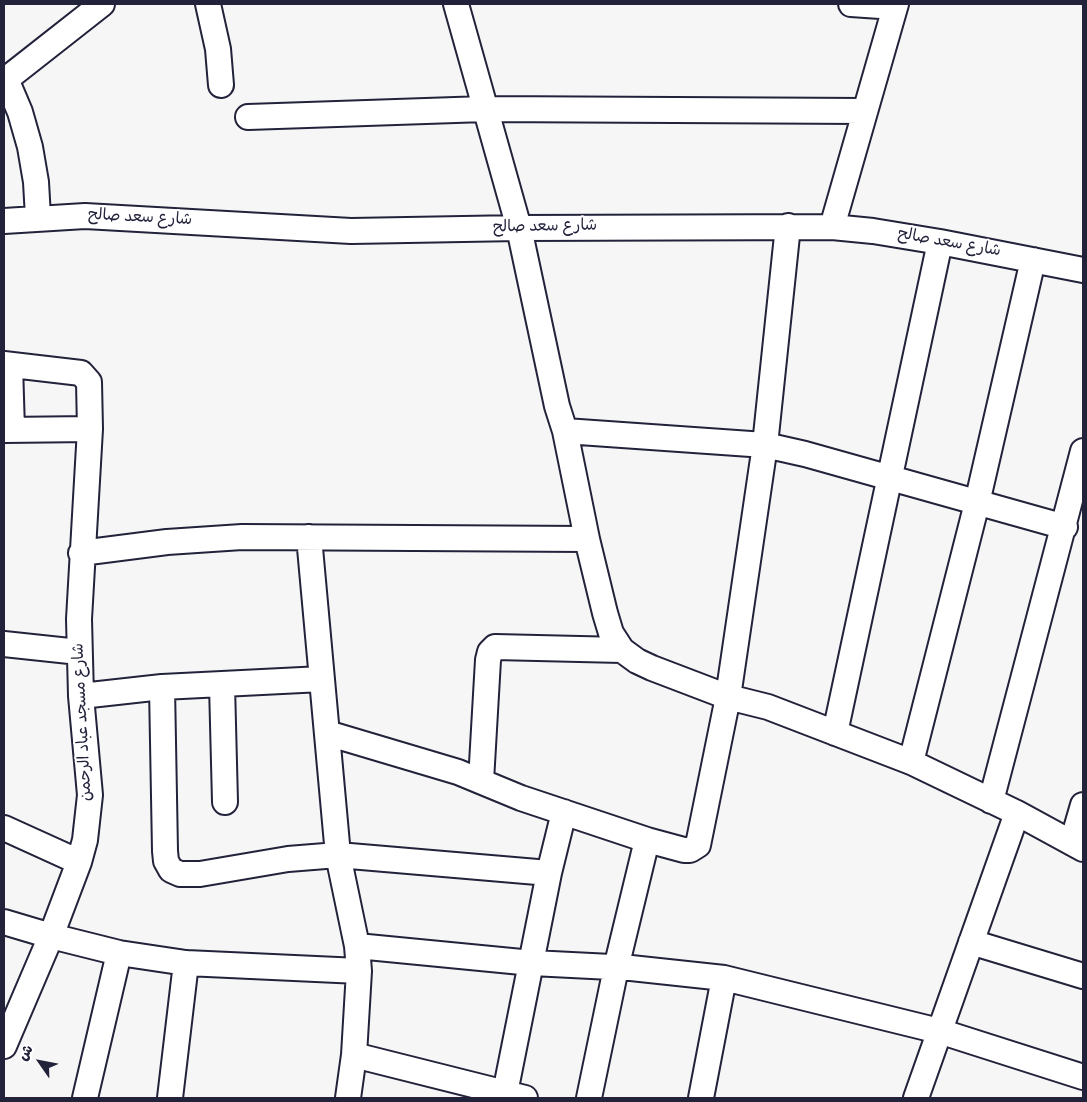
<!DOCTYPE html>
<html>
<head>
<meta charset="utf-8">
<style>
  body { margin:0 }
  #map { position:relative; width:1087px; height:1102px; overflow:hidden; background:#f6f6f7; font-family:"Gochi Hand","Playpen Sans Arabic",sans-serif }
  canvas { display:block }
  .frame { position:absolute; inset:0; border:5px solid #22223b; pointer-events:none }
  .north { position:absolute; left:15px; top:1037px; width:50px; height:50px; -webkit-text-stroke:4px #fff; paint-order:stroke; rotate:303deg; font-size:14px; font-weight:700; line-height:20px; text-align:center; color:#22223b }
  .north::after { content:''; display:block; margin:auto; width:18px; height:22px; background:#22223b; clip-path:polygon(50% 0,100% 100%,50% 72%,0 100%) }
</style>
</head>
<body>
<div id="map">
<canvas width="1087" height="1102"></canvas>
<div class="frame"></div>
<div class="north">ش</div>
</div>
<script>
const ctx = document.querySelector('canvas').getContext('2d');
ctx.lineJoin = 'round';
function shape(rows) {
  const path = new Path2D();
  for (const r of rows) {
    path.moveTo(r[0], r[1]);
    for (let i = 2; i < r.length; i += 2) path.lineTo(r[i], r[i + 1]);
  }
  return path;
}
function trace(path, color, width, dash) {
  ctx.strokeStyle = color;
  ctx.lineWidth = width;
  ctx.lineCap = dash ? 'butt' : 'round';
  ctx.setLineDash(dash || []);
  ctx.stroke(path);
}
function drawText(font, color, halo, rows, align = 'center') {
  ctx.font = font + ' "Gochi Hand","Playpen Sans Arabic",sans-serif';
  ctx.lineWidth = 4;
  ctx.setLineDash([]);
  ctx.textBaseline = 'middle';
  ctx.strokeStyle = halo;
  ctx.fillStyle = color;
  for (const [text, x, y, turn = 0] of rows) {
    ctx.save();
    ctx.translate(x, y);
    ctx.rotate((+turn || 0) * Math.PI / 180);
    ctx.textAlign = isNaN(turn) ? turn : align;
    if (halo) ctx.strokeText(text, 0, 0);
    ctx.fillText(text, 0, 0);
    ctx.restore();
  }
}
const minor = shape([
  [208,4,218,49,221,85],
  [456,4,519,228,557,406,565,431,587,539,605,613,611,633,622,650,637,661,652,668,728,697,768,707,911,762,1017,813,1083,849],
  [851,4,895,7],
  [6,79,20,112,30,147,36,182,38,217],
  [4,81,102,4],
  [248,117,485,109,864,111],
  [4,221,85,216,351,231,519,228,832,227,873,231,940,242,1083,270],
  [832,227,896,4],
  [4,364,81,373,89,382,90,429,79,619,81,696,90,795,85,840,79,862,51,936,4,1046],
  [10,365,12,430],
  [4,430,90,429],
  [565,431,765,445,805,454,1065,527],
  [309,537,338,855,357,946,359,971,354,1055,348,1098],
  [81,553,167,542,242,537,587,539],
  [4,644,79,652],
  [222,685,225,802],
  [162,687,165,851,166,861,171,870,180,874,200,874,288,859,338,855,549,873],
  [81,696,162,687,322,679],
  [327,733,458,772,521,798,647,840,684,850,690,850,698,845,728,697,765,445,788,226],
  [835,733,940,242],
  [911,762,977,503,1033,260],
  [481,781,488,660,490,652,495,647,622,650],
  [991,801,1083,451],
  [4,828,79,862],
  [1072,843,1083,805],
  [4,922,51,936,119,953,186,963,359,971],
  [971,942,1083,976],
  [357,946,532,963,631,968,724,978,939,1031,1083,1077],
  [354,1055,525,1098],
  [85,1098,119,953],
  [170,1098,186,963],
  [504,1098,549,873,564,812],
  [589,1098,616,968,647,840],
  [701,1098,724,978],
  [916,1098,1017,813]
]);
trace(minor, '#22223b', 28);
trace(minor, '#fff', 24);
drawText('16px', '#22223b', '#fff', [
  ["شارع سعد صالح",140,219,3],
  ["شارع سعد صالح",545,228,-1],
  ["شارع سعد صالح",949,244,10],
  ["شارع مسجد عباد الرحمن",84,722,-93]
]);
</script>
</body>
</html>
